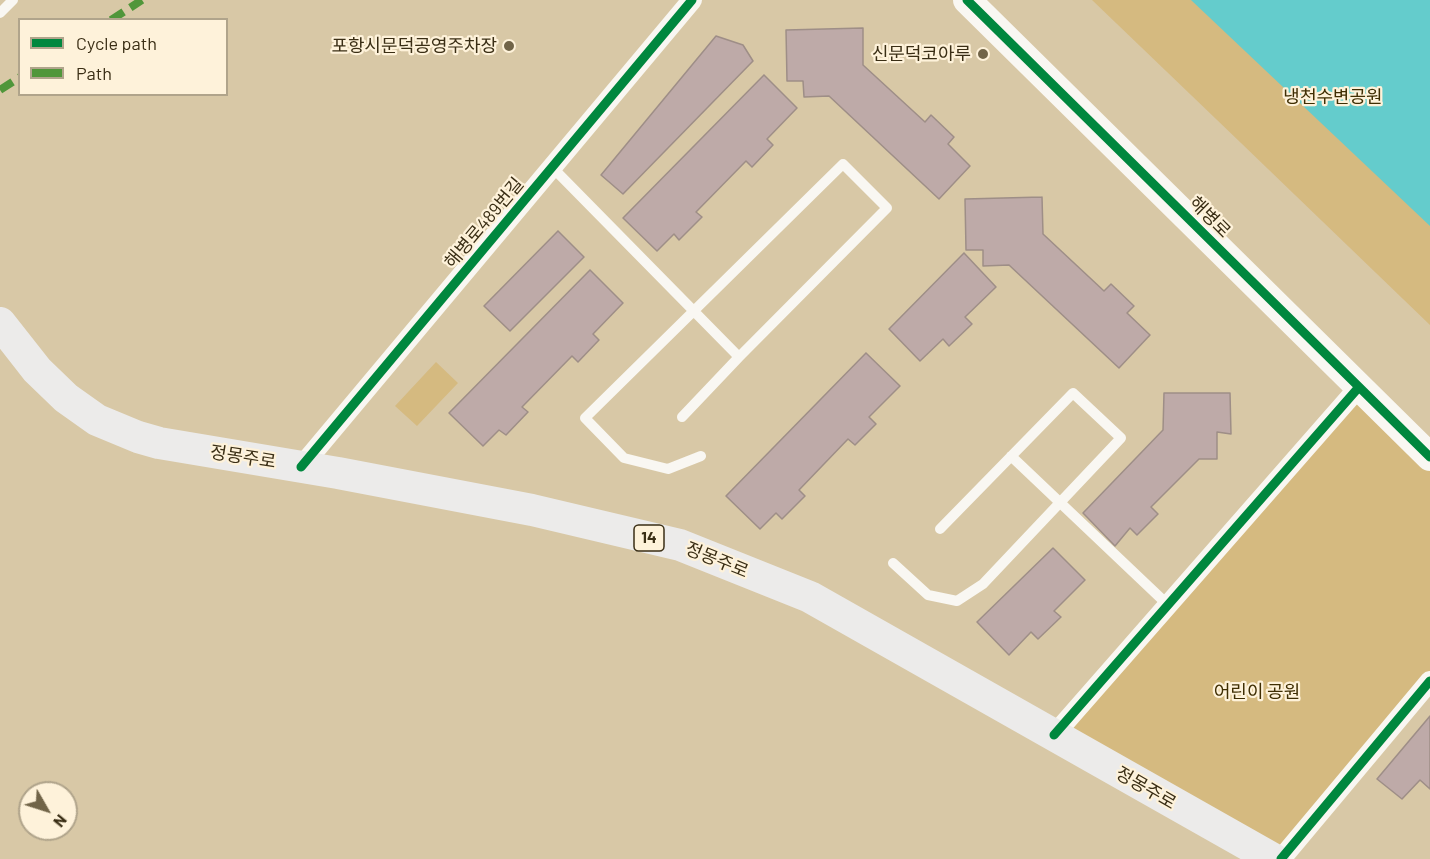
<!DOCTYPE html>
<html>
<head>
<meta charset="utf-8">
<style>
  body { margin:0 }
  #map { position:relative; width:1430px; height:859px; overflow:hidden; background:#d8c8a6; font-family:Barlow,sans-serif }
  canvas { display:block }
  .legend { position:absolute; left:18px; top:18px; width:210px; height:78px; box-sizing:border-box; background:#fef2da; border:2px solid #b0a48b; margin:0; padding:8px 10px; list-style:none; font-size:18px; color:#3a2e15 }
  .legend li { display:flex; align-items:center; gap:12px; height:30px }
  .legend b { width:30px; border:2px solid #b0a48b }
  .north { position:absolute; left:18px; top:781px; width:60px; height:60px; box-sizing:border-box; background:#fef2da; border:2px solid #b0a48b; border-radius:50%; rotate:129deg; font-size:16px; font-weight:700; line-height:24px; text-align:center; color:#3a2e15 }
  .north::after { content:''; display:block; margin:auto; width:21px; height:27px; background:#716448; clip-path:polygon(50% 0,100% 100%,50% 72%,0 100%) }
</style>
</head>
<body>
<div id="map">
<canvas width="1430" height="859"></canvas>
<ul class="legend">
<li><b style="height:8px;background:#00873e"></b>Cycle path</li>
<li><b style="height:8px;background:#50963a"></b>Path</li>
</ul>
<div class="north">N</div>
</div>
<script>
const ctx = document.querySelector('canvas').getContext('2d');
ctx.lineJoin = 'round';
function fillPath(path, color) {
  ctx.fillStyle = color;
  ctx.fill(path, 'evenodd');
}
function shape(rows) {
  const path = new Path2D();
  for (const r of rows) {
    path.moveTo(r[0], r[1]);
    for (let i = 2; i < r.length; i += 2) path.lineTo(r[i], r[i + 1]);
  }
  return path;
}
function trace(path, color, width, dash) {
  ctx.strokeStyle = color;
  ctx.lineWidth = width;
  ctx.lineCap = dash ? 'butt' : 'round';
  ctx.setLineDash(dash || []);
  ctx.stroke(path);
}
function drawText(font, color, halo, rows, align = 'center') {
  ctx.font = font + ' Barlow,"Noto Sans KR",sans-serif';
  ctx.lineWidth = 4.5;
  ctx.setLineDash([]);
  ctx.textBaseline = 'middle';
  ctx.strokeStyle = halo;
  ctx.fillStyle = color;
  for (const [text, x, y, turn = 0] of rows) {
    ctx.save();
    ctx.translate(x, y);
    ctx.rotate((+turn || 0) * Math.PI / 180);
    ctx.textAlign = isNaN(turn) ? turn : align;
    if (halo) ctx.strokeText(text, 0, 0);
    ctx.fillText(text, 0, 0);
    ctx.restore();
  }
}
fillPath(shape([
  [1092,0,1430,0,1430,325,1241,143],
  [436,362,458,383,417,426,395,406],
  [1359,387,1430,457,1430,681,1281,859,1054,735]
]), '#d5ba80');
fillPath(shape([
  [1191,0,1430,0,1430,226]
]), '#64cccc');
const building = shape([
  [863,28,863,65,925,122,931,115,954,137,948,144,970,166,939,199,829,96,804,97,803,81,787,81,786,30,863,28],
  [716,36,743,45,753,61,623,194,601,175,716,36],
  [764,75,797,108,767,139,773,145,752,167,746,161,696,212,702,217,679,240,674,234,657,251,623,218,764,75],
  [1042,197,1043,234,1104,291,1111,284,1134,306,1127,313,1150,335,1119,368,1009,265,983,266,983,250,966,250,965,199,1042,197],
  [558,231,584,257,510,331,484,306,558,231],
  [964,253,996,287,965,317,972,324,949,346,943,339,920,361,889,329,964,253],
  [590,270,623,303,593,334,599,340,578,362,572,356,522,407,528,412,506,435,499,430,483,446,449,413,590,270],
  [866,353,900,386,869,417,876,424,855,445,848,439,799,490,805,496,782,519,776,513,760,529,726,496,866,353],
  [1164,393,1230,393,1231,434,1217,432,1217,459,1199,459,1151,507,1158,514,1137,535,1130,528,1115,546,1083,513,1163,430,1164,393],
  [1053,548,1085,580,1054,611,1061,617,1038,639,1031,632,1009,655,977,622,1053,548],
  [1430,716,1430,789,1420,780,1402,799,1377,779,1430,716]
]);
fillPath(building, '#beaaa8');
trace(building, '#9e8e87', 1.5);
trace(shape([
  [0,13,13,0],
  [552,167,739,357],
  [682,417,739,357,887,208,843,164,585,418,624,458,668,469,701,456],
  [1011,456,1168,605],
  [893,563,928,595,957,601,983,584,1121,438,1073,393,940,529]
]), '#f9f7f2', 10);
trace(shape([
  [301,467,692,0],
  [1054,735,1359,387],
  [1281,859,1430,681]
]), '#f9f7f2', 20);
trace(shape([
  [967,0,1430,457]
]), '#f9f7f2', 28);
trace(shape([
  [0,323,37,370,66,398,97,420,138,437,159,443,338,473,532,510,680,545,810,597,1273,859]
]), '#ecebea', 32);
trace(shape([
  [111,20,142,0],
  [0,90,20,77]
]), '#50963a', 8, [15, 8]);
trace(shape([
  [967,0,1430,457],
  [301,467,692,0],
  [1054,735,1359,387],
  [1281,859,1430,681]
]), '#00873e', 9);
for (const [x, y, r, color] of [
  [509,46,6,"#716448"],
  [983,54,6,"#716448"]
]) {
  const dot = new Path2D();
  dot.arc(x, y, r, 0, 2 * Math.PI);
  ctx.fillStyle = color;
  ctx.fill(dot);
  trace(dot, '#fef2da', 2);
}
for (const [x, y, w] of [
  [649,538,30]
]) {
  const box = new Path2D();
  box.roundRect(x - w / 2, y - 13, w, 26, 4.5);
  ctx.fillStyle = '#fef2da';
  ctx.fill(box);
  trace(box, '#3a2e15', 1.5);
}
drawText('bold 16px', '#3a2e15', null, [
  ["14",649,538]
]);
drawText('18px', '#3a2e15', '#fef2da', [
  ["포항시문덕공영주차장",497,46],
  ["신문덕코아루",971,54]
], 'right');
drawText('18px', '#3f2e03', '#fef2da', [
  ["냉천수변공원",1333,97],
  ["어린이 공원",1257,692]
]);
drawText('18px', '#3a2e15', '#fef2da', [
  ["해병로",1210,217,45],
  ["해병로489번길",484,223,-50],
  ["정몽주로",243,457,9],
  ["정몽주로",717,560,22],
  ["정몽주로",1146,788,30]
]);
</script>
</body>
</html>
